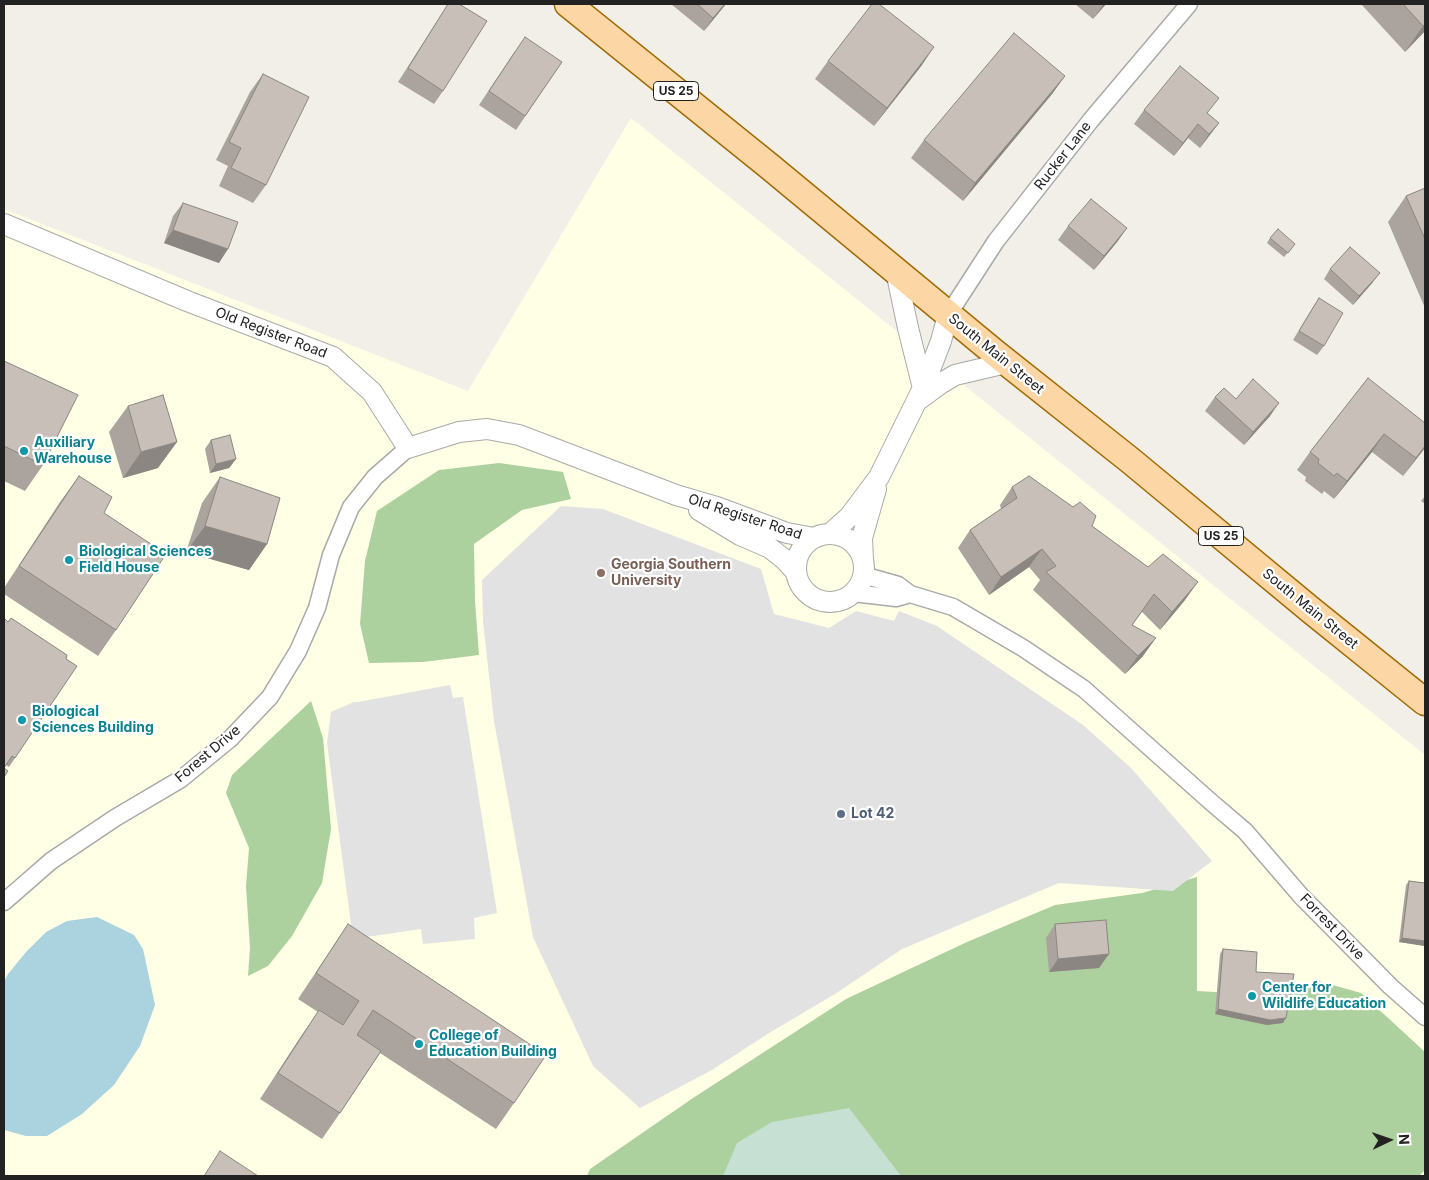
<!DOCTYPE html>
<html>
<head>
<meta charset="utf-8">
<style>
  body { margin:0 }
  #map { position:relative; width:1429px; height:1180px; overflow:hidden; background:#f2efe9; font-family:Inter,sans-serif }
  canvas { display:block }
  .frame { position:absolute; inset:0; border:5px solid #222; pointer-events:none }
  .north { position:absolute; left:1364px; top:1115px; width:50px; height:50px; -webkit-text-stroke:4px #fff; paint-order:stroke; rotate:87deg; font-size:14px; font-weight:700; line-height:20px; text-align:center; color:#222 }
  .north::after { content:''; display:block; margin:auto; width:18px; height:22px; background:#222; clip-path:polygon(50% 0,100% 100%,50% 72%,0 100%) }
</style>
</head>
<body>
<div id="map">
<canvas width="1429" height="1180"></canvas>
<div class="frame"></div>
<div class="north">N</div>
</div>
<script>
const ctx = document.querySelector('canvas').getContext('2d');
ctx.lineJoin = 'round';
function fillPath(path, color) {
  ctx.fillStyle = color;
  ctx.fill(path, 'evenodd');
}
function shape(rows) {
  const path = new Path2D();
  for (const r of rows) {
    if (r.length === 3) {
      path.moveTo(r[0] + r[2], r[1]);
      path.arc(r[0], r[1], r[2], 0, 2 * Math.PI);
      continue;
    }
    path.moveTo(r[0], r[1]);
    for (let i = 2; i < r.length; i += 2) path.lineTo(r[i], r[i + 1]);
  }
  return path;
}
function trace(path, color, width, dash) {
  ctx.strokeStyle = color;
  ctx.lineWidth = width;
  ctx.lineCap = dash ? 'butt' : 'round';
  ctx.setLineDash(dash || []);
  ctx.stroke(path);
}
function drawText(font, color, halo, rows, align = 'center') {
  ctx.font = font + ' Inter,sans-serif';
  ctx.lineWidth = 4.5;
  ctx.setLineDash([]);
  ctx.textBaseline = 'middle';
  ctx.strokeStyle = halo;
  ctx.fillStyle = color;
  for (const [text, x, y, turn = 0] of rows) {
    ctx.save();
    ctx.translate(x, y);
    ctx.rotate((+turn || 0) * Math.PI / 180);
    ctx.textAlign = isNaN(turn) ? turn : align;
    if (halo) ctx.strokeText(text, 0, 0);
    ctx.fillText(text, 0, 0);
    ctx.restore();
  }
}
fillPath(shape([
  [631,118,1425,755,1425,1176,4,1176,4,209,468,391]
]), '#ffffe5');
fillPath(shape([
  [499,463,563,472,571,499,522,510,474,544,475,601,479,655,423,662,369,663,360,624,365,561,377,511,439,470],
  [311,701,323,738,331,829,322,883,292,936,268,966,248,976,250,948,246,886,249,848,226,793,232,775],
  [1197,877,1197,991,1284,996,1319,981,1361,993,1425,1052,1425,1170,1419,1176,587,1176,590,1169,693,1098,846,999,967,942,1055,905,1142,893]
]), '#add19e');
fillPath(shape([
  [849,1108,901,1176,723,1176,737,1143,772,1122]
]), '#c6e0d4');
fillPath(shape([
  [561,506,603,509,761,569,774,614,829,628,856,611,894,621,899,611,937,626,1083,725,1131,768,1212,861,1173,891,1059,883,902,949,835,994,769,1033,712,1070,640,1108,593,1066,533,937,494,721,483,621,482,580],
  [450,685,453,698,463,697,497,913,474,918,475,939,423,944,421,929,353,939,327,743,331,712,354,702,358,702]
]), '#e2e2e2');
fillPath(shape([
  [97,917,134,935,143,949,155,1005,140,1046,114,1085,82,1114,47,1136,26,1136,4,1130,4,982,8,974,26,952,46,932,67,921]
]), '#aad3df');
const minor = shape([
  [948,315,996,241,1091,120,1189,4],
  [863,575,898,585,910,594,953,607,1023,648,1084,689,1211,802,1245,831,1301,896,1390,986,1425,1017],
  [853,593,896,598,910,594],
  [4,902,51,861,115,818,181,779,230,739,270,697,298,651,317,608,331,555,351,507,375,477,408,448]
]);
const tertiary = shape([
  [4,224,187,301,333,357,372,392,408,448,459,432,487,429,519,435,676,495,717,507,787,533,814,538],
  [896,271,908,328,923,388],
  [917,401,940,384,955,375,1006,363],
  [699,510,740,535,770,548,785,560,796,572],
  [830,534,849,517,879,477,923,388,941,341,948,315],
  [830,568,34],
  [863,560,862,538,876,489]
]);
const primary = shape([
  [568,4,769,166,995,353,1131,461,1312,611,1425,702]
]);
trace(minor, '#a9a9a9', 19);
trace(tertiary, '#a9a9a9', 22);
trace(primary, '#a06b00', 29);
trace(minor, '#fff', 16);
trace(tertiary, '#fff', 20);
trace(primary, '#fcd6a4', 26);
fillPath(shape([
  [448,4,443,91,434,104,398,82],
  [671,4,726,4,704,31],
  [1075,4,1106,4,1093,19],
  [1361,4,1425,4,1425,31,1405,52],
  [515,51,562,62,516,130,479,105],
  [828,61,922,65,874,126,815,79],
  [263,74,266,185,253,203,219,186,228,166,216,160,250,92],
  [1065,76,1052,94,963,201,911,158,924,140],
  [1144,110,1208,114,1219,123,1200,148,1188,138,1174,156,1134,124],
  [1425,188,1425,308,1388,222,1406,196],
  [183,203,219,263,164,243,173,216],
  [1068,226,1127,228,1117,242,1094,270,1058,240],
  [1270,238,1292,248,1284,257,1267,243],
  [1330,269,1373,282,1353,305,1324,279],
  [1319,298,1324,346,1317,355,1293,340,1313,307],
  [4,361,43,465,25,491,4,481],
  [1368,378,1425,448,1403,476,1372,452,1334,499,1324,491,1322,494,1305,481,1306,477,1297,470,1310,452],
  [1215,397,1236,399,1270,416,1244,445,1205,411],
  [128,406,158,468,123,478,109,432],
  [211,440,236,459,229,468,210,473,205,449],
  [79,476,116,630,98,656,4,594,4,588,60,502],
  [220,477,267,544,249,570,186,552,202,503],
  [1012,487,1092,526,1185,600,1160,630,1142,612,1132,625,1143,656,1125,674,1033,590,1040,580,1029,567,989,595,958,548,970,530,1001,509,1000,505],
  [1425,496,1425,504,1421,501],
  [4,618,15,758,9,767,6,765,4,768],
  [1409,881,1425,883,1425,946,1399,942,1406,885],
  [348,924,514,1103,496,1129,380,1053,340,1113,322,1139,260,1099,301,1036,318,1012,298,999],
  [1055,924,1099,968,1049,972,1046,938],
  [1223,949,1256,972,1283,1023,1267,1025,1215,1014,1220,954]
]), '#aba49e');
fillPath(shape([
  [725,4,726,4,704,31,713,18],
  [1104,4,1106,4,1093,19],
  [1425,24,1425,31,1405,52,1423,26],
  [934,47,922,65,874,126,887,108],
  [1065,76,1052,94,963,201,975,183],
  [1219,123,1209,136,1200,148,1209,134],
  [1198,124,1188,138,1174,156,1183,143],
  [1127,228,1117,242,1094,270,1104,256],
  [173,230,228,249,219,263,164,243],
  [1380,273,1373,282,1353,305,1359,296],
  [1279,403,1270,416,1244,445,1253,432],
  [1384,434,1372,452,1334,499,1347,481],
  [177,442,158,468,123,478,141,452],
  [1425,446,1425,448,1403,476,1416,458],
  [236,459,229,468,210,473,216,464],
  [205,526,267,544,249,570,186,552],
  [1042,549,1029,567,989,595,1001,577],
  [1198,582,1185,600,1160,630,1172,612],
  [1156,638,1143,656,1125,674,1138,656],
  [1402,938,1425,941,1425,946,1399,942],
  [1109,954,1099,968,1049,972,1058,959],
  [1218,1009,1286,1018,1283,1023,1267,1025,1215,1014]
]), '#8b8681');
const building = shape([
  [448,4,459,4,487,21,443,91,408,68,448,4],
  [697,4,725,4,713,18,697,4],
  [872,4,879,4,934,47,887,108,828,61,872,4],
  [1403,4,1425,4,1425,24,1423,26,1403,4],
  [1014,33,1065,76,975,183,924,140,1014,33],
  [525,37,562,62,525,116,489,91,525,37],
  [1180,66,1219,98,1207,113,1219,123,1209,134,1198,124,1183,143,1144,110,1180,66],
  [263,74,309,97,266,185,231,168,241,148,229,142,263,74],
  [1425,188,1425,239,1406,196,1425,188],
  [1091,199,1127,228,1104,256,1068,226,1091,199],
  [183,203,238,222,228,249,173,230,183,203],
  [1278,229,1295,244,1288,253,1270,238,1278,229],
  [1350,247,1380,273,1359,296,1330,269,1350,247],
  [1319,298,1343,313,1324,346,1299,331,1319,298],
  [4,361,78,395,43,465,4,446,4,361],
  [1368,378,1425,423,1425,446,1416,458,1384,434,1347,481,1337,473,1334,476,1318,463,1319,459,1310,452,1368,378],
  [1253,379,1279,403,1253,432,1215,397,1224,388,1236,399,1253,379],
  [163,395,177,442,141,452,128,406,163,395],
  [230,435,236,459,216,464,211,440,230,435],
  [79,476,112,497,104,513,166,554,116,630,19,566,79,476],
  [1029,476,1073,507,1080,502,1096,516,1092,526,1148,567,1163,554,1198,582,1172,612,1154,594,1132,625,1156,638,1138,656,1046,572,1056,566,1042,549,1001,577,970,530,1017,498,1012,487,1029,476],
  [220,477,280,498,267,544,205,526,220,477],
  [4,618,8,622,11,618,67,655,66,659,77,666,15,758,12,756,4,768,4,618],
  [4,768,8,771,4,777,4,768],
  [1409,881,1425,883,1425,941,1402,938,1409,881],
  [1106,920,1109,954,1058,959,1055,924,1106,920],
  [348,924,546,1055,514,1103,373,1010,357,1035,381,1051,340,1113,278,1073,319,1010,343,1025,359,1001,316,973,348,924],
  [1223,949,1257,952,1256,972,1294,974,1286,1018,1270,1020,1218,1009,1223,949],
  [220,1151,258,1176,204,1176,220,1151]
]);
fillPath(building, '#c7bfb8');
trace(building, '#8b8681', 1);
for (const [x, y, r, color] of [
  [24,451,5,"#0f9aa8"],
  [69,560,5,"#0f9aa8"],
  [601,573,5,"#8d6e63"],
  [22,720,5,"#0f9aa8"],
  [841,814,5,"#5c6f8a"],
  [1252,996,5,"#0f9aa8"],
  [419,1044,5,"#0f9aa8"]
]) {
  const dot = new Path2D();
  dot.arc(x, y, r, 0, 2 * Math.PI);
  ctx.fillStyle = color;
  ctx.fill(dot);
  trace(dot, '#fff', 2);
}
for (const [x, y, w] of [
  [676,91,45],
  [1221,536,45]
]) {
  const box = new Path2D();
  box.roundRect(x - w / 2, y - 9.5, w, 19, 4);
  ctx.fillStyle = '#fff';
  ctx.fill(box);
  trace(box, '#222', 1);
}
drawText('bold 12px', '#222', null, [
  ["US 25",676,91],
  ["US 25",1221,536]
]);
drawText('14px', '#222', '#fff', [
  ["Rucker Lane",1063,156,-52],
  ["Old Register Road",271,333,21],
  ["South Main Street",996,354,39],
  ["Old Register Road",745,517,18],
  ["South Main Street",1310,609,39],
  ["Forest Drive",208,754,-40],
  ["Forrest Drive",1332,927,46]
]);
drawText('bold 14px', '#0d838f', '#fff', [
  ["Auxiliary",34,443],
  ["Warehouse",34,459],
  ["Biological Sciences",79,552],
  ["Field House",79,568],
  ["Biological",32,712],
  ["Sciences Building",32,728],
  ["Center for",1262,988],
  ["Wildlife Education",1262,1004],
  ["College of",429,1036],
  ["Education Building",429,1052]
], 'left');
drawText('bold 14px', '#785e54', '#fff', [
  ["Georgia Southern",611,565],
  ["University",611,581]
], 'left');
drawText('bold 14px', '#4e5e75', '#fff', [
  ["Lot 42",851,814]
], 'left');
</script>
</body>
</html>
